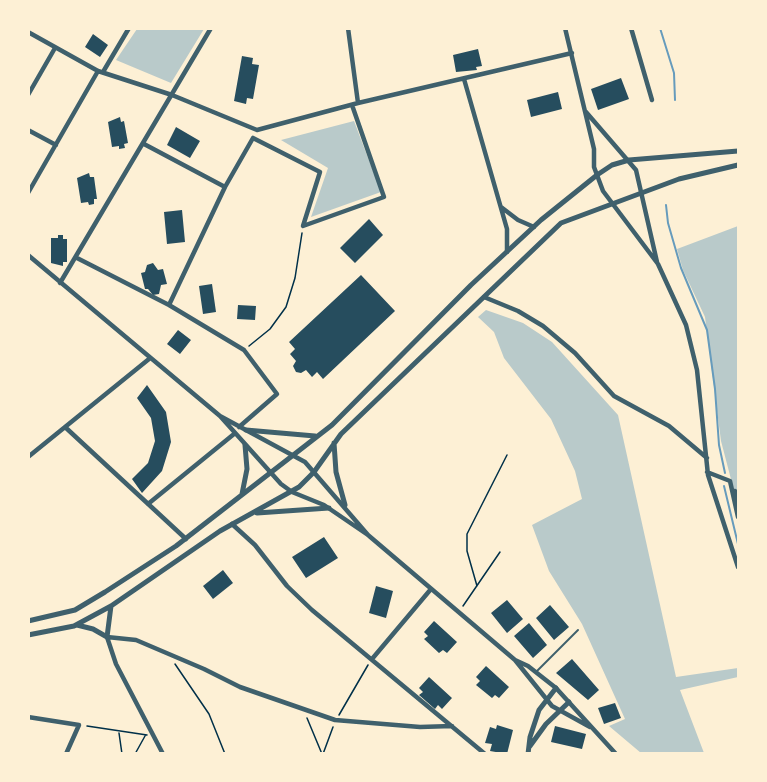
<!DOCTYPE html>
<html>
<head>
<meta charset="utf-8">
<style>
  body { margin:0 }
  #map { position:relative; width:767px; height:782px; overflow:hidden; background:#fdf0d5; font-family:Helvetica,sans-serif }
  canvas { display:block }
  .frame { position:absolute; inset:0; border:30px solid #fdf0d5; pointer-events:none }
</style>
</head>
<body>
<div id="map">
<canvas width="767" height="782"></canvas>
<div class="frame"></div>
</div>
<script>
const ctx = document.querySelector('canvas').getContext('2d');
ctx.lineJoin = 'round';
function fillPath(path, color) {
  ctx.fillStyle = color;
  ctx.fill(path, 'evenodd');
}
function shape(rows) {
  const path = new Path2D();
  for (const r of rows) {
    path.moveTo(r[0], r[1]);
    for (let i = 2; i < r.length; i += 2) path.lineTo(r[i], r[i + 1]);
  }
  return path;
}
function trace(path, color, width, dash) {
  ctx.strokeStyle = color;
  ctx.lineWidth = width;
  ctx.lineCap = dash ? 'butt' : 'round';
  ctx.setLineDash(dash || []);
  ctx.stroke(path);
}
fillPath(shape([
  [137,29,137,28,204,29,171,83,116,60],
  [354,121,381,192,311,217,328,168,281,140],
  [738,226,738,506,721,441,705,317,683,270,677,249],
  [486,310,523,323,552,342,618,415,676,677,738,668,738,677,680,690,704,753,641,753,609,726,625,719,582,624,549,571,532,525,582,499,575,471,551,419,504,358,494,332,478,317]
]), '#b9caca');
trace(shape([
  [660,28,674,73,675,100],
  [666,205,668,223,681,268,707,330,715,389,719,445,725,473],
  [724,486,738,544]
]), '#669bbc', 2);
fillPath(shape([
  [93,34,108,45,100,57,85,47],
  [478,49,482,66,476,67,477,70,456,72,453,55],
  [242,56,253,58,252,64,259,65,253,99,247,98,246,104,234,101],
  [621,78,629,99,598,110,591,89],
  [558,92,562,109,531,117,527,100],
  [120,117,121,122,124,121,128,143,124,144,125,148,119,149,119,146,112,147,108,122],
  [176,127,200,141,190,158,167,145],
  [89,173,90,177,94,177,97,199,94,199,94,204,89,205,88,202,81,203,77,178],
  [182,210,185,242,167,244,164,212],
  [369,219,383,235,355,263,340,248],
  [58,235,63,235,63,239,67,239,67,262,63,262,63,266,51,263,51,238,58,238],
  [153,263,158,270,163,269,167,284,161,285,159,294,153,295,148,289,145,289,141,273,145,272,147,265],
  [361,275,395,311,323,379,317,372,312,377,306,370,301,373,296,372,293,366,296,361,290,354,295,349,289,342],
  [212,284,216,312,203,314,199,286],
  [238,305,256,306,255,320,237,319],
  [178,330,191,340,180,354,167,344],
  [147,385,166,412,171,442,162,471,142,493,132,479,148,463,155,441,151,418,137,398],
  [324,537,338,558,306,578,292,557],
  [223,570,233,583,213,599,203,586],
  [376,586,393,591,386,618,369,613],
  [507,600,523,619,507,633,491,613],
  [550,605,569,627,554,640,536,618],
  [434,621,457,642,447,653,443,650,439,653,424,639,428,636,424,632],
  [529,623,547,645,533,658,514,636],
  [572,659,599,690,588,700,556,673],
  [486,666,509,687,499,698,495,695,492,698,476,685,480,681,476,677],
  [429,677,452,698,442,709,438,705,435,709,419,695,423,692,419,688],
  [615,703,621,718,604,724,598,708],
  [497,725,513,730,507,754,490,751,492,744,485,743,490,727,496,729],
  [555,726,586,734,582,749,551,742]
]), '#264d5e');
trace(shape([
  [249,346,270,329,286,307,295,278,302,233],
  [477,586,467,551,467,534,507,455],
  [463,606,500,552],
  [175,664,209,714,225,754],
  [339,715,368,665],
  [307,718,322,754],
  [87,726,147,735],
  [119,733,122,754],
  [135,754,145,736],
  [323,754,333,727]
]), '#003049', 1.5);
trace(shape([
  [536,672,578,630]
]), '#3f606c', 2);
trace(shape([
  [348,28,358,103],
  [565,28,594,149,594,167,603,191,658,264,686,325,697,370,708,475,738,567],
  [631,28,652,100],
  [28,32,98,71,172,95,257,130,358,103,572,53],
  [103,72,129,28],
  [464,79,507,229,507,252],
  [28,95,55,48],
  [586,112,636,170,657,262],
  [28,130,56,145],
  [253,138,320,172,303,226,384,197,352,105],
  [144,144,225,187],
  [28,193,98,71],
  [501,207,518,220,534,227],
  [28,255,220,416,305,462,368,535],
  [77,258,169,305,244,350,277,394,239,427],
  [60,283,211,28],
  [484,297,518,311,543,326,575,353,614,396,669,426,707,458],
  [169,305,225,187,253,138],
  [220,416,281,484,292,492,324,505,368,535,515,660,528,666,556,688,616,754],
  [65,427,186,539],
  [28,457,149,359],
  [707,472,730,481,738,517],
  [735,491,738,501],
  [148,504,234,434],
  [232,524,255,545,287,586,312,610,485,754],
  [372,659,431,589],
  [515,660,552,706,590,727],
  [28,717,79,725,66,754],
  [163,754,116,664,107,637,136,640,204,669,240,687,335,720,420,727,452,726]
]), '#3f606c', 4.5);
trace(shape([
  [246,430,315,436],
  [334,443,336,472,345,505],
  [242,494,247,469,245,445],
  [257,513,329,508],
  [28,621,75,610,105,592,176,546,332,425,471,285,541,220,597,175,612,165,629,160,738,151],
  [77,625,93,629,107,637,111,606],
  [28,635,74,626,111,606,220,531,299,487,314,472,341,434,561,223,679,179,738,165],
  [530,746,546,724,569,702],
  [528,754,530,737,539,710,556,688]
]), '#3f606c', 5);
</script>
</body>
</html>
